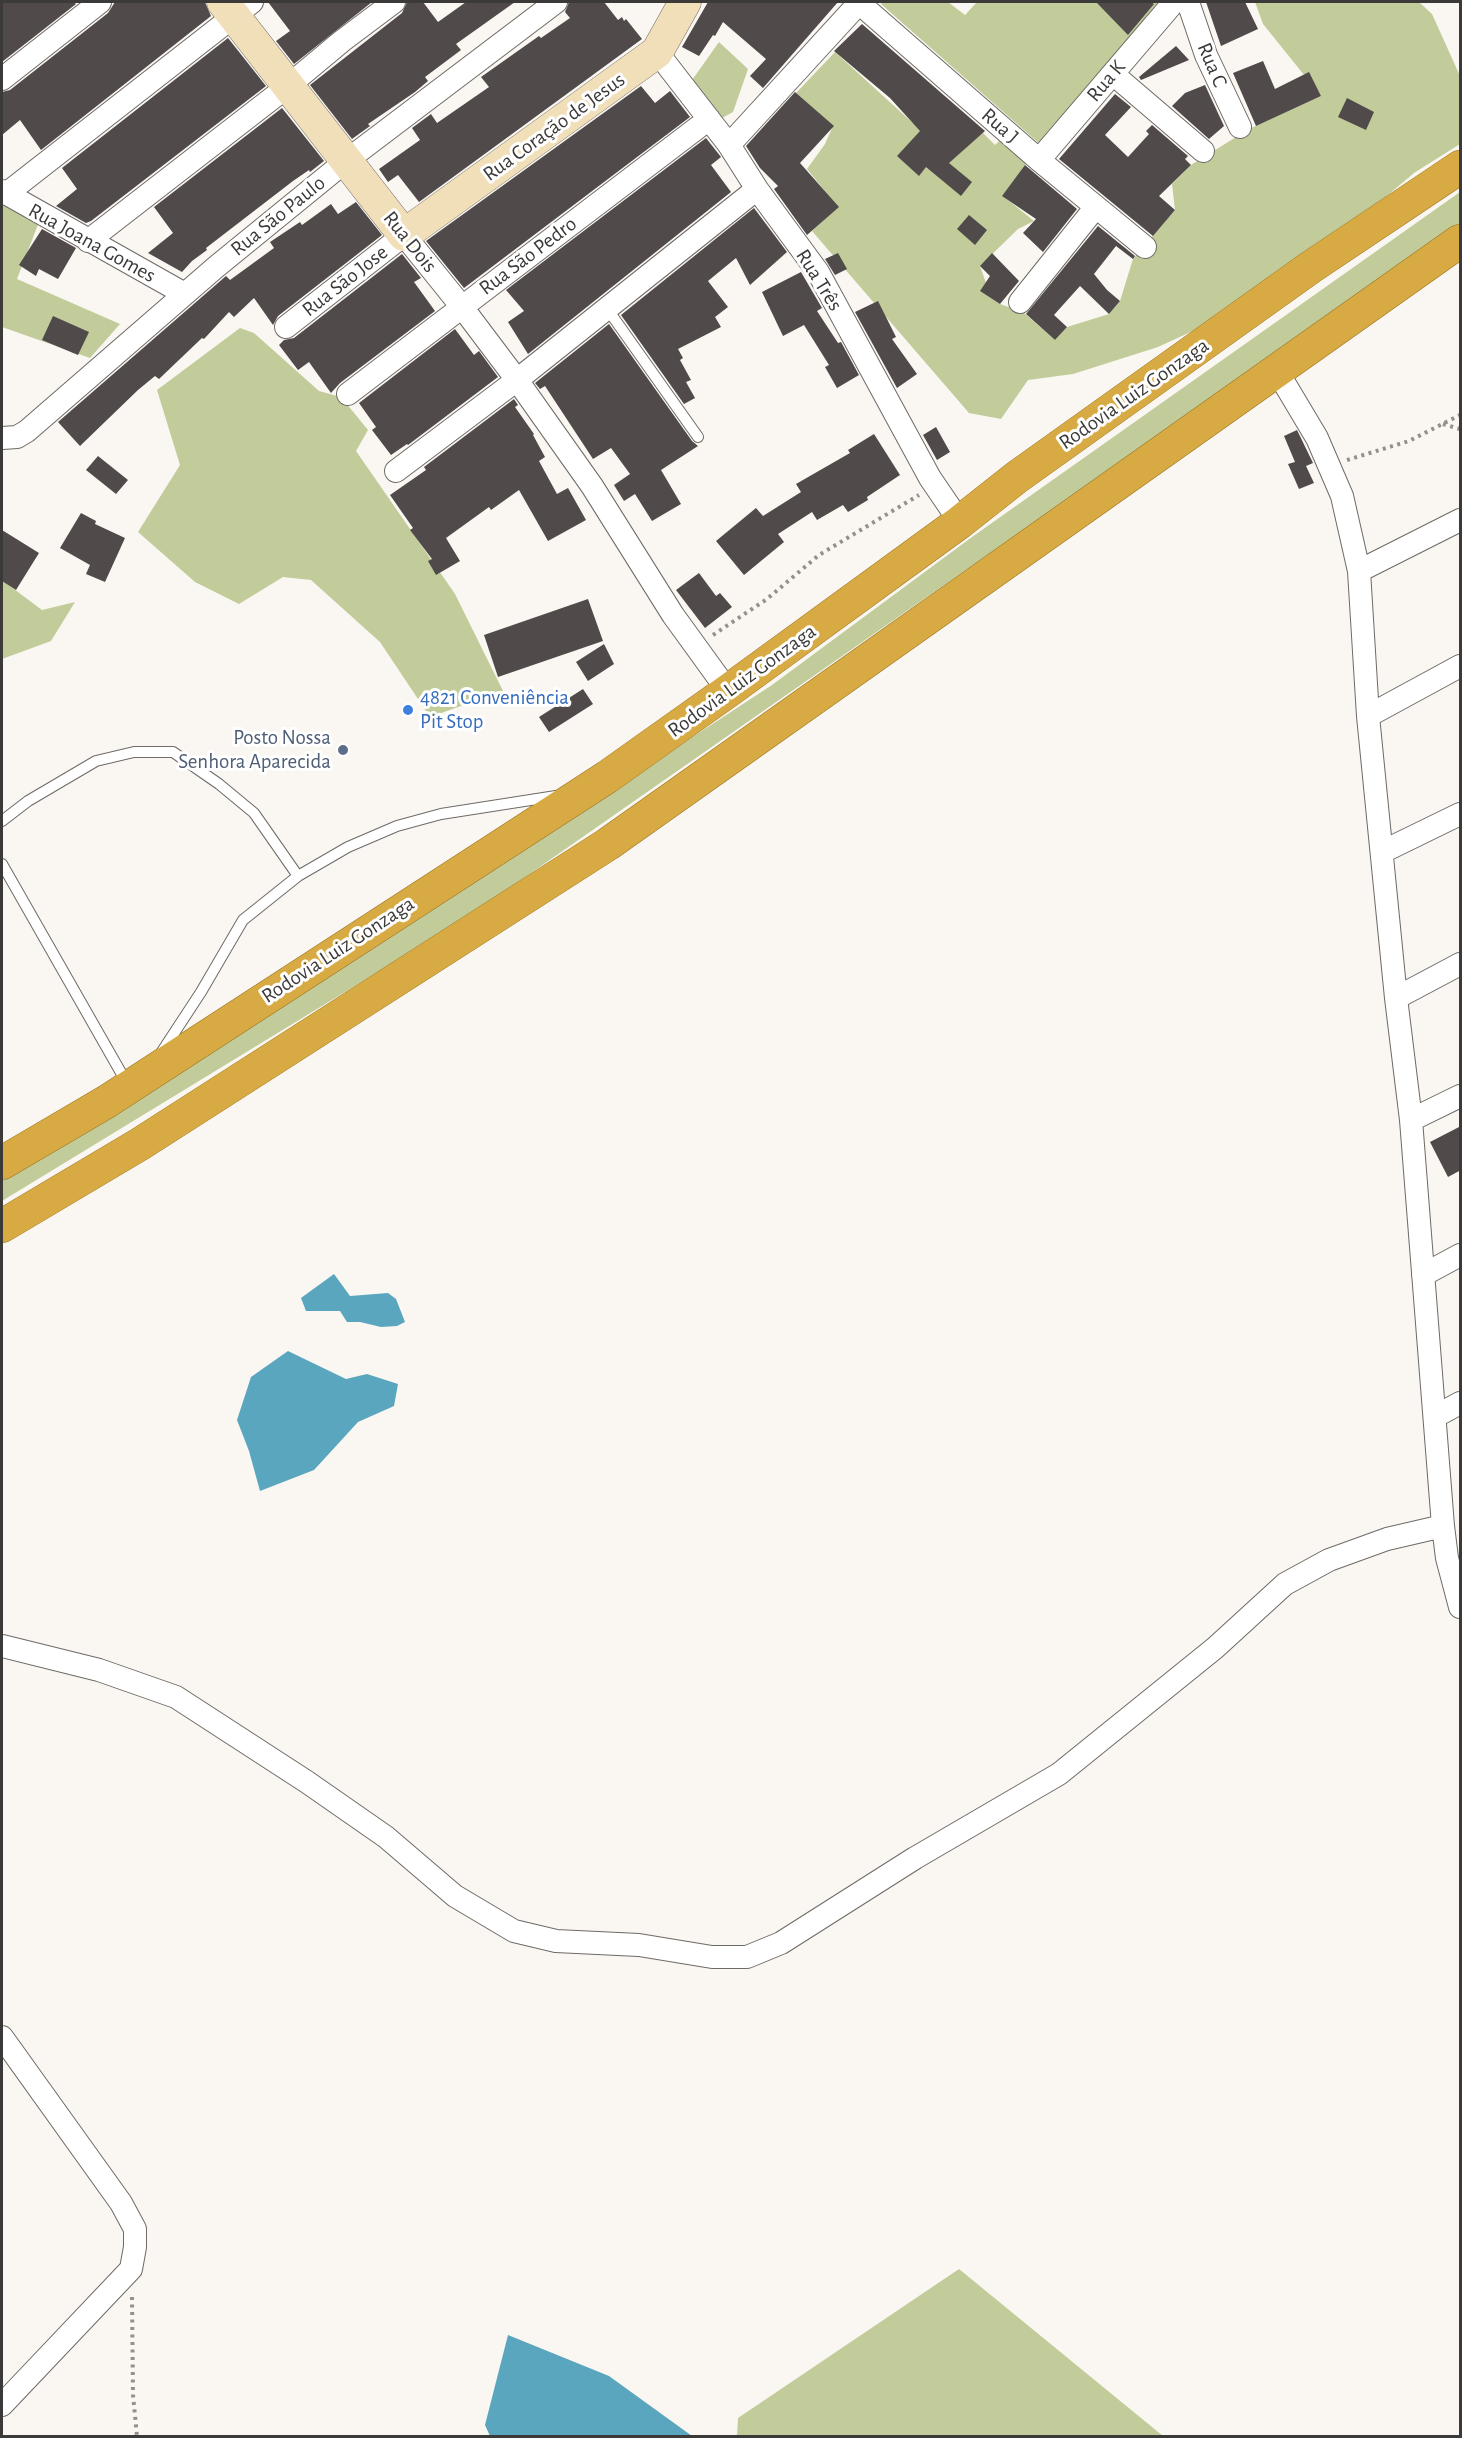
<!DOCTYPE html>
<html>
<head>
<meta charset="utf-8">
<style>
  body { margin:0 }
  #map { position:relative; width:1462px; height:2438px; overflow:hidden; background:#faf6f1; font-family:"Alegreya Sans",sans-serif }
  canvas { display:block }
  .frame { position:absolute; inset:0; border:3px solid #3c3a38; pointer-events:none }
</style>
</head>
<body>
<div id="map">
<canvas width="1462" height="2438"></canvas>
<div class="frame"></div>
</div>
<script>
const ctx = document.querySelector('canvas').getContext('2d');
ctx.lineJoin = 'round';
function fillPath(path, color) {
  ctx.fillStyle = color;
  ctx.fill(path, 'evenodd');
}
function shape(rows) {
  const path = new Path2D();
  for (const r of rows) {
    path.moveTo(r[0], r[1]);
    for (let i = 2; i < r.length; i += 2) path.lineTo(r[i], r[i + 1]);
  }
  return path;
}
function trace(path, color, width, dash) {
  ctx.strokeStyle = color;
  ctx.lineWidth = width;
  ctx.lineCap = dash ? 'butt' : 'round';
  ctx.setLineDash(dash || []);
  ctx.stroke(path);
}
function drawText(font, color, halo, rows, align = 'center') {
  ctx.font = font + ' "Alegreya Sans",sans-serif';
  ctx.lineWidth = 6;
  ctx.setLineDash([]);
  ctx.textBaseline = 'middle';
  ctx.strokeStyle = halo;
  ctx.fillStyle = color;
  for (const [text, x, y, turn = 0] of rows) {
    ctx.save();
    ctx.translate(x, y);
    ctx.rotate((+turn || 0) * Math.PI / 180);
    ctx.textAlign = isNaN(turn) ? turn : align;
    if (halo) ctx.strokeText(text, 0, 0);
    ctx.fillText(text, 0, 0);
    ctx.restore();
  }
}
fillPath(shape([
  [883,2,948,2,965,15,977,2,1158,2,1042,146,881,4],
  [1255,2,1419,2,1432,14,1460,76,1460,144,1414,173,1363,216,1208,324,1158,347,1073,374,1028,380,1001,419,969,413,812,231,838,207,807,169,825,144,833,126,796,93,835,52,950,157,983,133,995,145,1002,138,1028,161,1003,196,1034,221,1018,229,980,266,986,283,981,291,1000,304,1023,312,1055,340,1067,327,1109,314,1120,301,1133,259,1175,210,1172,184,1191,165,1249,129,1321,96,1263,24],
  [719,42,748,69,733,112,715,122,690,83],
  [1460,192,1460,225,468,917,2,1201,2,1180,282,1006,772,685,972,537],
  [2,201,39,222,17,279,120,324,90,358,2,327],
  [240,328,254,333,319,391,341,397,368,430,356,451,455,594,503,691,430,717,380,642,311,580,283,577,239,604,195,582,138,532,180,465,157,390],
  [2,580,42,610,75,602,51,641,2,659],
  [959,2269,1163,2436,737,2436,738,2418]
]), '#c2cc9a');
fillPath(shape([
  [334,1274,350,1296,388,1293,396,1299,405,1322,397,1326,381,1327,360,1322,347,1322,340,1311,306,1311,301,1298],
  [288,1351,346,1379,367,1374,398,1384,394,1406,358,1422,314,1470,260,1491,249,1451,237,1420,251,1377],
  [508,2335,609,2376,692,2436,490,2436,485,2425]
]), '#59a6be');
fillPath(shape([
  [2,2,74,2,76,4,2,62],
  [115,2,205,2,211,16,41,150,20,120,2,135,2,92,10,90,108,13],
  [268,2,372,2,294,64,276,41,290,31],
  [407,2,423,2,438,22,466,2,515,2,456,44,461,50,425,77,428,81,415,92,368,124,370,126,352,139,310,85,402,13],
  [569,2,604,2,618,20,622,17,624,21,626,19,642,39,419,202,398,175,388,182,379,169,420,140,412,128,431,114,437,123,489,87,481,77,539,36,541,38,570,18,565,12],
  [708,2,838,2,763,88,750,76,766,59,723,22,715,36,713,35,699,56,682,47],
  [1096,2,1151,2,1154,4,1128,35],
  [1206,2,1245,2,1258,29,1221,46],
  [862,24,985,131,949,163,972,182,961,196,926,167,919,176,897,156,920,131,890,98,834,51],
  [228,38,266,86,91,221,86,223,56,206,77,189,62,168],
  [1176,46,1189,60,1141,80,1139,77],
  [1263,61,1275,89,1309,72,1321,96,1256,126,1233,73],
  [1205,85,1224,126,1209,139,1172,106,1185,93],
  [641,86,655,103,670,91,690,117,464,288,426,241],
  [795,92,834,126,800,163,839,207,807,235,774,189,778,186,760,168,746,146],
  [1115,94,1131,107,1105,135,1128,157,1149,134,1146,131,1152,125,1188,156,1185,159,1191,165,1159,196,1175,210,1153,236,1059,159],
  [1347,98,1374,112,1366,130,1338,117],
  [282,108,324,161,310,172,309,170,293,181,206,248,207,250,192,261,182,272,148,253,173,233,154,207],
  [706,138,721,157,711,165,731,192,528,354,508,322,524,311,506,290],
  [1025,165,1077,209,1043,252,1023,233,1036,219,1002,196],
  [356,202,382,235,278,316,273,325,254,298,234,317,229,312,204,339,202,338,159,379,155,376,138,390,80,446,58,422,226,276,230,280,274,248,270,242,300,222,302,225,331,204,338,214],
  [754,208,787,252,750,285,736,258,708,281,728,307,715,317,721,327,678,349,683,358,680,360,691,380,686,382,695,398,684,404,621,315],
  [969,215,987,230,975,245,957,229],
  [1098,226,1135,256,1133,259,1116,246,1094,274,1107,290,1120,301,1109,314,1080,286,1054,315,1067,327,1055,340,1026,314],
  [42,229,76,248,58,279,39,269,36,276,19,265],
  [838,253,847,269,835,275,825,259],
  [992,253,1019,281,1000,304,980,291,990,276,980,266],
  [402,254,421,278,414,282,435,311,340,383,331,393,309,362,298,370,279,345,284,340,294,338],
  [801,272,822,308,817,311,838,343,841,342,859,375,837,388,825,367,829,365,804,325,783,336,762,292],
  [878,301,896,337,892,339,917,374,897,388,855,312],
  [53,316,89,332,78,355,42,340],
  [609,324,692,441,698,446,661,470,681,504,652,521,635,494,624,501,614,485,630,474,611,448,593,459,545,386,540,389,535,383],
  [455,329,474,355,479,351,498,377,408,445,407,444,391,455,372,430,376,427,359,403],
  [514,399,518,405,515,407,534,434,533,435,545,457,539,461,557,494,568,488,586,520,548,541,519,490,491,510,489,507,446,538,460,561,436,575,428,561,432,559,410,530,413,528,390,495,426,470,424,467],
  [936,427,950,452,937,460,923,435],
  [1297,430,1313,463,1306,466,1314,483,1299,489,1288,464,1295,462,1284,436],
  [874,434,900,475,867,497,868,500,848,512,843,505,817,520,812,512,778,534,784,542,744,575,716,541,756,508,763,516,801,492,796,484,850,453,848,450],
  [98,456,128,480,116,494,86,470],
  [81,513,96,521,95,524,125,538,105,582,86,574,90,565,60,548],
  [2,530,39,553,16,590,2,581],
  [699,573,716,596,720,593,732,607,705,628,676,590],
  [588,599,603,641,498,677,484,635],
  [604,644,614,664,588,681,576,662],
  [583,689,593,704,549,732,539,717],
  [1461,1126,1461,1170,1448,1177,1430,1142]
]), '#504a4a');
const service = shape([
  [606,307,698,437],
  [2,821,28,801,96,761,134,752,173,752,219,784,254,813,298,876],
  [2,864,128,1085],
  [161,1053,201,992,243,920,298,876,348,847,397,826,441,814,556,796]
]);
const minor = shape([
  [1188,2,1206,55,1240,127],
  [859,3,1039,160,1145,247],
  [657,52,729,145,757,189,818,272,930,478,960,522],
  [1113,74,1203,151],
  [2,79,100,2],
  [729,145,860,2],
  [1039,160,1174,2],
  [2,191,183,293],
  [6,194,252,2],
  [88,241,288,86,342,41,394,2],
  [1020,302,1095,208],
  [286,327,404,235,462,307,517,380,592,486,673,615,728,691],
  [1277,371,1317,438,1342,496,1359,571,1368,716,1396,998,1411,1120,1443,1526,1447,1558,1460,1607],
  [348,394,709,119],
  [2,438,17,437,27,431,216,267,346,161,556,2],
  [396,471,517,380,757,189],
  [1359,571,1460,520],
  [1368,716,1460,666],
  [1382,852,1460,814],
  [1396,998,1460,964],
  [1411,1120,1460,1096],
  [1423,1275,1460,1255],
  [1436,1416,1460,1403],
  [2,1646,99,1670,176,1697,307,1782,386,1837,455,1896,514,1931,556,1941,639,1945,712,1957,747,1957,781,1943,915,1858,1059,1774,1215,1648,1285,1584,1329,1560,1387,1539,1443,1526],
  [2,2037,121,2203,135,2229,135,2247,131,2269,2,2405]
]);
const secondary = shape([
  [223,2,404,235,657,52,685,2]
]);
const trunk = shape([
  [2,1163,106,1102,607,777,728,691,960,522,1017,477,1311,267,1460,167],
  [2,1226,140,1144,608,844,1460,241]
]);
trace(service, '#6e6a66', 12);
trace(minor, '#6e6a66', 24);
trace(secondary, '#6e6a66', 33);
trace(trunk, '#9b7521', 34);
trace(shape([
  [1443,424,1460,429],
  [1347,460,1409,441,1460,415],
  [713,635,767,599,819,555,919,495],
  [132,2297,133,2395,137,2436]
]), '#93908d', 4, [3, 4.5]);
trace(service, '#fff', 10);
trace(minor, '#fff', 22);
trace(secondary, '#f0dfb9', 32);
trace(trunk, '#d8aa44', 33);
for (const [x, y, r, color] of [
  [408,710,6,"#3f7fe0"],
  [343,750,6,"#5c6f8a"]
]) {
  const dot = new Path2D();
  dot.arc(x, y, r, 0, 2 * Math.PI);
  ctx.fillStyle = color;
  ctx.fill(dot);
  trace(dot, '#fff', 2);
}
drawText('21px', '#3c3a38', '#fff', [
  ["Rua C",1212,65,67],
  ["Rua K",1106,81,-50],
  ["Rua J",1000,126,41],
  ["Rua Coração de Jesus",554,127,-36],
  ["Rua São Paulo",278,216,-39],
  ["Rua Dois",410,242,51],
  ["Rua Joana Gomes",92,243,29],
  ["Rua São Pedro",528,256,-37],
  ["Rua Três",819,280,58],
  ["Rua São Jose",345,281,-38],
  ["Rodovia Luiz Gonzaga",1134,394,-35],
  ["Rodovia Luiz Gonzaga",742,681,-36],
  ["Rodovia Luiz Gonzaga",338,950,-33]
]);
drawText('21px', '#366cbe', '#fff', [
  ["4821 Conveniência",420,698],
  ["Pit Stop",420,722]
], 'left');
drawText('21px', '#4e5e75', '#fff', [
  ["Posto Nossa",331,738],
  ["Senhora Aparecida",331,762]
], 'right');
</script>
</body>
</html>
